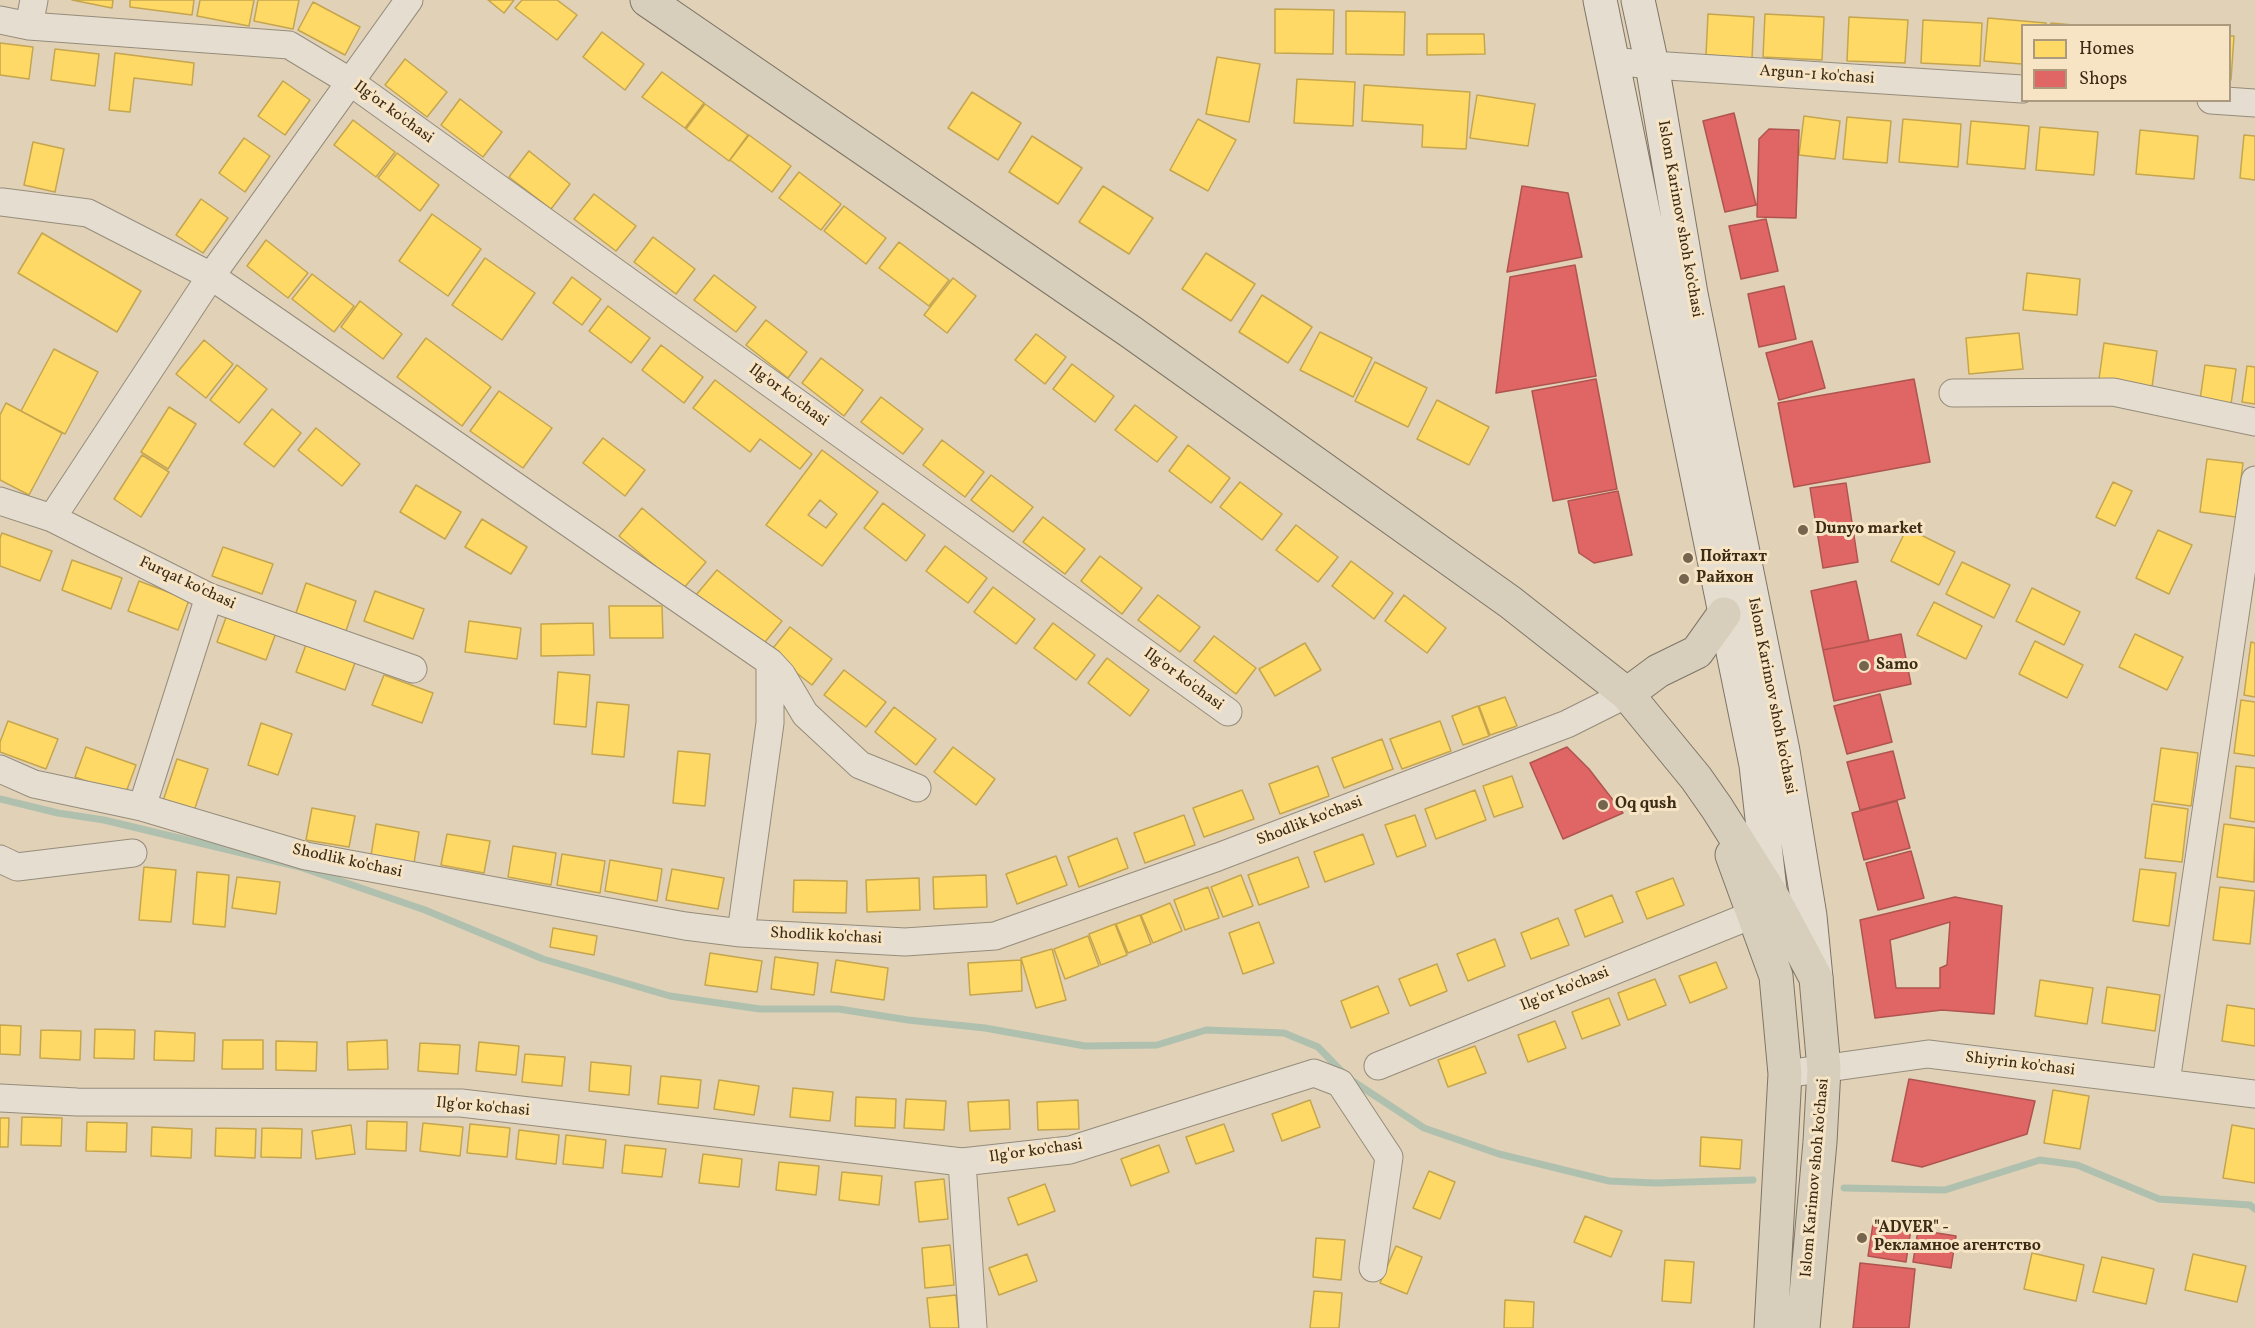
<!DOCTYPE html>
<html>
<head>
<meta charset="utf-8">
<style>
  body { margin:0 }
  #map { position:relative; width:2255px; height:1328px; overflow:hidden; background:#e0d1b7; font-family:Vollkorn,serif }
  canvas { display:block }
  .legend { position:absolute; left:2021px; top:24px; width:210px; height:78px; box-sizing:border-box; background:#f6e4c5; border:2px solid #ac9a7f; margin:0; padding:8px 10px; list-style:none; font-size:18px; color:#3d2b16 }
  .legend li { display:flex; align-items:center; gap:12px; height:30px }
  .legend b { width:30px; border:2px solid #ac9a7f }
</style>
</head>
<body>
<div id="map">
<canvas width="2255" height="1328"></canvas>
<ul class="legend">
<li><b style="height:16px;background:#ffd966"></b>Homes</li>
<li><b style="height:16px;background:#e06666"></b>Shops</li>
</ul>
</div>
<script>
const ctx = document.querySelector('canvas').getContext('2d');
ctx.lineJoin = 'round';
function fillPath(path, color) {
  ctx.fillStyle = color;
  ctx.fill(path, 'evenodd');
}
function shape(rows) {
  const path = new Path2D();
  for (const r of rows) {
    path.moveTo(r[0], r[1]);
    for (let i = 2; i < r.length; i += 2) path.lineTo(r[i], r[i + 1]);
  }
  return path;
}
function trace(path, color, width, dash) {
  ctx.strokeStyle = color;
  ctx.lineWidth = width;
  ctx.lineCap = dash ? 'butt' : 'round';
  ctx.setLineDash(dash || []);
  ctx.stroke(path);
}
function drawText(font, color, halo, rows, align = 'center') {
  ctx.font = font + ' Vollkorn,serif';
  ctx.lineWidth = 6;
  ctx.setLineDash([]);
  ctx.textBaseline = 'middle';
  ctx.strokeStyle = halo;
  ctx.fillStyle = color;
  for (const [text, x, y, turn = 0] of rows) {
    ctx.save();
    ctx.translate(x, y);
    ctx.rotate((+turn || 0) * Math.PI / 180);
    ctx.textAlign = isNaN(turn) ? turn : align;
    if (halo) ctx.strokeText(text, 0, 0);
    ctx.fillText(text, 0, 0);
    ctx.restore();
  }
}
const homes = shape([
  [72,0,113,0,112,8,72,0],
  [130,0,194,0,192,15,130,7,130,0],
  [200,0,254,0,249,26,197,16,200,0],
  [258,0,299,0,293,29,254,21,258,0],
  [488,0,514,0,504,13,488,0],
  [522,0,557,0,577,15,557,40,515,8,522,0],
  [313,2,360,27,345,55,298,30,313,2],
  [1275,9,1334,10,1333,54,1275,53,1275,9],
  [1346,11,1405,12,1404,55,1346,54,1346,11],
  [1708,14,1754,17,1752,58,1706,55,1708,14],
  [1765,14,1824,17,1822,60,1763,57,1765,14],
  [1849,17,1908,20,1905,63,1847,61,1849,17],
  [1988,18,2046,23,2046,26,2022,26,2022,64,1984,61,1988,18],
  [1923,20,1982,23,1980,66,1921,63,1923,20],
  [2051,23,2084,26,2050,26,2051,23],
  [602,32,644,64,625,90,583,57,602,32],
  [1427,34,1484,34,1485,54,1427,55,1427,34],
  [2230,36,2234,36,2231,80,2230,80,2230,36],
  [0,43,33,47,29,79,0,75,0,43],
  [55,49,99,54,95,86,51,80,55,49],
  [115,53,194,63,192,85,134,78,130,112,109,110,115,53],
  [1217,57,1260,64,1249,122,1206,114,1217,57],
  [405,59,447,92,427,117,385,85,405,59],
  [662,72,704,103,685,128,642,97,662,72],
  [1297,79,1355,82,1353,126,1294,123,1297,79],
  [283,81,310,100,285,135,258,116,283,81],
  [1364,85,1470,92,1466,149,1422,147,1423,125,1362,121,1364,85],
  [972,92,1021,123,998,160,948,128,972,92],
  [1477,95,1535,104,1528,146,1470,138,1477,95],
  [460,99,502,132,483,157,441,125,460,99],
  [705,104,748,135,729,161,686,129,705,104],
  [1804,116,1840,121,1835,159,1799,155,1804,116],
  [1847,117,1891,121,1887,163,1843,159,1847,117],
  [1198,119,1236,140,1208,191,1170,170,1198,119],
  [1903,119,1961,124,1958,167,1899,162,1903,119],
  [353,120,395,152,376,177,334,145,353,120],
  [1971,121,2029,126,2025,169,1967,164,1971,121],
  [2040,127,2098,132,2094,175,2036,170,2040,127],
  [2140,130,2198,136,2194,179,2136,174,2140,130],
  [749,135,791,166,772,192,730,160,749,135],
  [2244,135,2255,136,2255,180,2240,178,2244,135],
  [1032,136,1082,168,1058,204,1009,172,1032,136],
  [244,138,270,156,245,192,219,173,244,138],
  [33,142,64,149,55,192,24,185,33,142],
  [529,151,570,184,551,209,509,177,529,151],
  [397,153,439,185,420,211,378,178,397,153],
  [799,172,841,204,821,230,779,198,799,172],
  [1103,186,1153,218,1129,254,1079,222,1103,186],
  [594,194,636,226,616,251,574,219,594,194],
  [201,199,228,218,203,253,176,235,201,199],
  [844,206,886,238,866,264,824,231,844,206],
  [432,214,481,249,448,296,399,261,432,214],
  [42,233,141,291,117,332,18,273,42,233],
  [653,237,695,269,676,294,634,262,653,237],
  [266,240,308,273,288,298,247,266,266,240],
  [899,242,949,280,929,306,879,268,899,242],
  [1206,253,1255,284,1231,321,1182,289,1206,253],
  [485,258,535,293,502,340,452,305,485,258],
  [2027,273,2080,279,2077,315,2023,310,2027,273],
  [312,274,354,306,334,332,292,299,312,274],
  [714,275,756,307,736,332,694,300,714,275],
  [572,277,601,299,582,325,553,303,572,277],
  [953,278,976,296,947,333,924,315,953,278],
  [1262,295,1312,327,1288,363,1239,332,1262,295],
  [360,301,402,334,383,359,341,327,360,301],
  [608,306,650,338,631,363,589,331,608,306],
  [766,320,807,352,788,378,746,345,766,320],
  [1320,332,1372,358,1353,397,1300,370,1320,332],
  [2019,333,2023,369,1969,374,1966,338,2019,333],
  [1036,334,1066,357,1045,384,1015,360,1036,334],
  [426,338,491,387,462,426,397,377,426,338],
  [204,340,233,364,206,398,176,374,204,340],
  [2104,343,2157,351,2152,387,2099,379,2104,343],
  [661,345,703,377,684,403,642,370,661,345],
  [54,349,98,372,65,434,21,411,54,349],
  [821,358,863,390,844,416,802,383,821,358],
  [1375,362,1427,388,1408,427,1355,401,1375,362],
  [1072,364,1114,396,1095,422,1053,389,1072,364],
  [237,365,267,389,239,423,210,400,237,365],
  [2205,365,2236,369,2231,404,2200,400,2205,365],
  [2247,366,2255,367,2255,404,2242,402,2247,366],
  [715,380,812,454,800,469,760,439,750,452,693,408,715,380],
  [499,391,552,428,523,468,470,431,499,391],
  [881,397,923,429,903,454,861,422,881,397],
  [1437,400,1489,427,1469,465,1417,439,1437,400],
  [6,403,62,433,29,495,0,480,0,415,6,403],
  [1135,405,1177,437,1157,462,1115,430,1135,405],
  [169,407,196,424,168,469,141,452,169,407],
  [272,409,301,433,274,467,244,444,272,409],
  [316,428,360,464,342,486,298,450,316,428],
  [603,438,645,470,625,496,583,463,603,438],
  [942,440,984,472,965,497,923,465,942,440],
  [1188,445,1230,478,1211,503,1169,471,1188,445],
  [822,450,878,492,822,566,766,525,822,450],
  [820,500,837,514,826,528,808,515,820,500],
  [142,455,169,472,141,517,114,499,142,455],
  [2207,459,2243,463,2236,517,2200,512,2207,459],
  [991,475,1033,507,1013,532,971,500,991,475],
  [1240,482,1282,514,1262,540,1220,507,1240,482],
  [2113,482,2132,491,2115,526,2096,517,2113,482],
  [416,485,461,512,445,539,400,512,416,485],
  [883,503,925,535,906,561,864,528,883,503],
  [642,508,706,562,683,589,619,536,642,508],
  [1043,517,1085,549,1065,574,1023,542,1043,517],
  [482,519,527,547,511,574,465,547,482,519],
  [1296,525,1338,557,1318,582,1276,550,1296,525],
  [1907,528,1955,552,1939,585,1891,561,1907,528],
  [2158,530,2192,545,2169,594,2136,578,2158,530],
  [2,533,52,551,40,581,0,566,0,538,2,533],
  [945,546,987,578,968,603,926,571,945,546],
  [223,547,273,564,262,594,212,576,223,547],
  [1100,556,1142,588,1122,614,1081,581,1100,556],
  [72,560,122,578,111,609,62,590,72,560],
  [1351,561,1393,593,1374,619,1332,586,1351,561],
  [1962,562,2010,585,1994,618,1946,594,1962,562],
  [717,570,782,621,761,647,696,595,717,570],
  [139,581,189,600,178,630,128,611,139,581],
  [306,583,356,601,346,631,296,613,306,583],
  [993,587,1035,619,1016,644,974,612,993,587],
  [2032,588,2080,612,2064,645,2016,621,2032,588],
  [375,591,424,609,413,639,364,621,375,591],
  [1158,595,1200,627,1180,652,1138,620,1158,595],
  [1404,595,1446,628,1427,653,1385,621,1404,595],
  [1934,602,1982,626,1966,659,1917,635,1934,602],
  [609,606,662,606,663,638,610,638,609,606],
  [228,612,277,630,266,660,217,642,228,612],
  [469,621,521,628,517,659,465,652,469,621],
  [593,623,594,655,541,656,541,624,593,623],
  [1053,623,1095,655,1076,680,1034,648,1053,623],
  [790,627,832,659,812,685,770,652,790,627],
  [2135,634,2183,657,2167,690,2119,667,2135,634],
  [1214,636,1256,668,1236,694,1194,661,1214,636],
  [2035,641,2083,665,2067,698,2019,674,2035,641],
  [307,642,356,660,345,690,296,672,307,642],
  [2251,642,2255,643,2255,697,2244,695,2251,642],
  [1305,643,1321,670,1275,696,1259,669,1305,643],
  [1107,658,1149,690,1130,716,1088,683,1107,658],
  [844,670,886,702,866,727,824,695,844,670],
  [558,672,590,675,586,727,554,724,558,672],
  [384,675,433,693,422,723,372,705,384,675],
  [1505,697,1517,726,1490,735,1479,706,1505,697],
  [2241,700,2255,702,2255,756,2234,753,2241,700],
  [597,702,629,705,624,757,592,754,597,702],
  [1478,706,1489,736,1463,745,1452,716,1478,706],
  [894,707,936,739,916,765,875,732,894,707],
  [8,721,58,739,46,769,0,752,0,742,8,721],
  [1440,721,1451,751,1402,769,1390,739,1440,721],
  [261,723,292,734,278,775,248,765,261,723],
  [1382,739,1393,769,1344,788,1332,758,1382,739],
  [86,747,136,765,125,795,75,777,86,747],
  [953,747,995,779,976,805,934,772,953,747],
  [2161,748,2198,753,2191,806,2154,801,2161,748],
  [678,751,710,754,705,806,673,803,678,751],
  [177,759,208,769,194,811,163,801,177,759],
  [1318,766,1329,796,1280,814,1269,784,1318,766],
  [2236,766,2255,768,2255,822,2230,818,2236,766],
  [1512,776,1523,807,1494,817,1483,786,1512,776],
  [1242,790,1254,819,1204,837,1193,808,1242,790],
  [1475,790,1486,820,1436,839,1425,809,1475,790],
  [2152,804,2188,809,2182,862,2145,858,2152,804],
  [312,808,355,816,349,847,306,840,312,808],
  [1184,815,1195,845,1145,863,1134,833,1184,815],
  [1415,815,1426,846,1397,857,1385,825,1415,815],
  [376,824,419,832,414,863,371,856,376,824],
  [2224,824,2255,828,2254,882,2217,877,2224,824],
  [447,834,490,841,484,873,441,865,447,834],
  [1363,834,1374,864,1325,882,1314,852,1363,834],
  [1117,838,1128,868,1079,887,1068,857,1117,838],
  [513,846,556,853,551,885,508,877,513,846],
  [562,854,605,861,600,893,557,885,562,854],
  [1056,856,1067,885,1017,904,1006,874,1056,856],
  [1298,857,1309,887,1259,905,1248,875,1298,857],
  [610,860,662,869,657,901,605,891,610,860],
  [144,867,176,870,171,922,139,920,144,867],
  [672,869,724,878,718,909,666,900,672,869],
  [2140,869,2176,873,2169,926,2133,921,2140,869],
  [197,872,229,875,225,927,193,924,197,872],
  [986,875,987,907,934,909,933,877,986,875],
  [1241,875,1253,906,1223,917,1211,887,1241,875],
  [237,877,280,882,276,914,232,908,237,877],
  [919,878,920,910,867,912,866,880,919,878],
  [1673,878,1684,905,1647,919,1636,892,1673,878],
  [794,880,847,881,846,913,793,912,794,880],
  [1208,887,1219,918,1185,930,1174,900,1208,887],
  [2220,887,2255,891,2250,944,2213,940,2220,887],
  [1612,895,1623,922,1585,937,1575,910,1612,895],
  [1170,903,1182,931,1153,943,1141,915,1170,903],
  [1140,915,1151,944,1128,953,1116,924,1140,915],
  [1558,918,1569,945,1531,959,1521,933,1558,918],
  [1259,922,1274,963,1243,974,1229,933,1259,922],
  [1115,924,1127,955,1101,965,1089,934,1115,924],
  [553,928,597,936,594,955,550,947,553,928],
  [1088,936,1099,966,1065,979,1054,949,1088,936],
  [1495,939,1505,966,1468,981,1457,954,1495,939],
  [1052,949,1066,1000,1036,1008,1021,958,1052,949],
  [710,953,762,961,757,992,705,985,710,953],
  [775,957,818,963,814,995,771,989,775,957],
  [836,960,888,968,884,1000,831,992,836,960],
  [1021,960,1022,991,970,995,968,963,1021,960],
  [1716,962,1727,988,1690,1003,1679,976,1716,962],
  [1437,964,1447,991,1410,1006,1399,979,1437,964],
  [1655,979,1666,1005,1628,1020,1618,993,1655,979],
  [2040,980,2093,988,2087,1024,2035,1016,2040,980],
  [1378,986,1389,1013,1351,1028,1341,1001,1378,986],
  [2107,987,2160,995,2155,1031,2102,1023,2107,987],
  [1609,998,1620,1025,1582,1039,1572,1012,1609,998],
  [2227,1005,2255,1009,2255,1046,2222,1041,2227,1005],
  [1555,1021,1566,1048,1528,1062,1518,1035,1555,1021],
  [0,1025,21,1026,20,1055,0,1054,0,1025],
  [95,1029,135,1030,134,1059,94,1058,95,1029],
  [41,1030,81,1031,80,1060,40,1058,41,1030],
  [155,1031,195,1033,194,1061,154,1060,155,1031],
  [223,1040,263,1040,263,1069,222,1069,223,1040],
  [387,1040,388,1069,348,1070,347,1042,387,1040],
  [276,1041,317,1042,316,1071,276,1070,276,1041],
  [479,1042,519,1046,516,1075,476,1071,479,1042],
  [420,1043,460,1045,458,1074,418,1071,420,1043],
  [1475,1046,1486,1073,1448,1087,1438,1060,1475,1046],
  [525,1054,565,1057,562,1086,522,1082,525,1054],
  [591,1062,631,1066,629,1095,589,1091,591,1062],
  [661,1076,701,1080,698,1108,658,1104,661,1076],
  [719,1080,759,1086,754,1115,714,1109,719,1080],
  [793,1088,833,1092,830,1121,790,1117,793,1088],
  [2053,1090,2089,1096,2080,1149,2044,1143,2053,1090],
  [856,1097,896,1099,895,1128,855,1126,856,1097],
  [906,1099,946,1101,944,1130,904,1128,906,1099],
  [1009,1100,1010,1129,970,1131,968,1102,1009,1100],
  [1078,1100,1079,1129,1038,1130,1037,1102,1078,1100],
  [1310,1100,1320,1127,1282,1141,1272,1114,1310,1100],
  [22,1117,62,1118,61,1146,21,1145,22,1117],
  [0,1118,9,1118,8,1147,0,1147,0,1118],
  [367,1121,407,1122,406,1151,366,1149,367,1121],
  [87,1122,127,1123,126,1152,86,1151,87,1122],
  [423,1123,463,1127,460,1156,420,1151,423,1123],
  [470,1124,510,1128,507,1157,467,1153,470,1124],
  [1224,1124,1234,1151,1196,1164,1186,1137,1224,1124],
  [351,1125,355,1154,316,1159,312,1131,351,1125],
  [2232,1125,2255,1129,2255,1183,2223,1178,2232,1125],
  [152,1127,192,1129,191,1158,151,1156,152,1127],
  [216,1128,256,1129,255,1158,215,1156,216,1128],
  [262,1128,302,1129,301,1158,261,1157,262,1128],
  [519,1130,559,1135,556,1164,516,1159,519,1130],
  [566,1135,606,1140,603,1168,563,1164,566,1135],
  [1701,1137,1742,1140,1740,1169,1700,1166,1701,1137],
  [625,1145,666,1149,662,1177,622,1173,625,1145],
  [1159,1145,1169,1172,1131,1186,1121,1159,1159,1145],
  [703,1154,742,1159,739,1187,699,1183,703,1154],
  [779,1162,819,1166,816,1195,776,1190,779,1162],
  [1429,1171,1455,1182,1440,1219,1413,1208,1429,1171],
  [842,1172,882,1176,879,1205,839,1200,842,1172],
  [944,1179,948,1219,919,1222,915,1182,944,1179],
  [1045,1184,1055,1211,1018,1225,1008,1198,1045,1184],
  [1585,1216,1622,1231,1611,1257,1574,1242,1585,1216],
  [1316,1238,1345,1240,1341,1280,1313,1277,1316,1238],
  [950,1245,954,1285,925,1288,922,1248,950,1245],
  [1396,1246,1422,1257,1407,1294,1380,1283,1396,1246],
  [2032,1253,2084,1265,2076,1301,2024,1289,2032,1253],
  [1027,1254,1037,1281,999,1295,989,1268,1027,1254],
  [2193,1254,2246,1266,2237,1302,2185,1290,2193,1254],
  [2102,1257,2154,1269,2146,1304,2093,1292,2102,1257],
  [1665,1260,1694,1262,1691,1303,1662,1301,1665,1260],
  [1314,1291,1342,1293,1339,1328,1310,1328,1314,1291],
  [956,1295,959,1328,930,1328,927,1298,956,1295],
  [1505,1300,1534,1302,1533,1328,1504,1328,1505,1300]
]);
fillPath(homes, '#ffd966');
trace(homes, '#c5a54e', 1.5);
const shops = shape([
  [1734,113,1756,205,1725,212,1703,121,1734,113],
  [1769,129,1799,130,1796,218,1757,217,1759,139,1769,129],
  [1522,186,1568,193,1582,257,1507,272,1522,186],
  [1766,219,1778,271,1741,279,1729,226,1766,219],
  [1575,265,1596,376,1496,393,1510,277,1575,265],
  [1784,286,1796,339,1759,347,1748,294,1784,286],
  [1812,341,1825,388,1779,400,1766,353,1812,341],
  [1596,379,1617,489,1553,501,1532,391,1596,379],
  [1914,379,1930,462,1794,487,1778,403,1914,379],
  [1846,483,1858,562,1823,568,1810,488,1846,483],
  [1618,491,1632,555,1594,563,1579,553,1568,501,1618,491],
  [1856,581,1869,641,1823,650,1811,591,1856,581],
  [1901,634,1911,684,1834,701,1823,650,1901,634],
  [1880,694,1892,742,1847,754,1834,706,1880,694],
  [1567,747,1589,769,1623,813,1563,839,1530,763,1567,747],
  [1893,751,1905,798,1860,810,1847,762,1893,751],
  [1897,801,1910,848,1864,860,1852,813,1897,801],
  [1911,851,1924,898,1878,910,1866,863,1911,851],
  [1955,897,2002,906,1994,1014,1942,1010,1875,1018,1860,920,1955,897],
  [1950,922,1947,965,1940,968,1940,988,1896,988,1890,940,1950,922],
  [1909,1079,2035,1101,2027,1134,1922,1167,1892,1161,1909,1079],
  [1873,1224,1911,1229,1906,1262,1868,1256,1873,1224],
  [1918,1230,1956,1236,1951,1268,1913,1262,1918,1230],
  [1860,1263,1915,1269,1909,1328,1853,1328,1860,1263]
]);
fillPath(shops, '#e06666');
trace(shops, '#af544e', 1.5);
trace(shape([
  [0,799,58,813,104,820,300,867,425,910,543,959,670,996,760,1009,839,1009,908,1020,985,1028,1085,1046,1157,1045,1206,1030,1284,1033,1318,1047,1348,1078,1424,1128,1499,1154,1609,1181,1656,1183,1753,1180],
  [1844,1188,1945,1190,2040,1160,2077,1165,2159,1199,2250,1205,2255,1209]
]), '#b0c0af', 7);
const minor = shape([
  [0,20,29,26,289,45,349,81,1228,712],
  [29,26,34,0],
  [1612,61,1652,65,2022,89],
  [2211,100,2255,103],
  [2,202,88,213,211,276,770,662,782,675,805,714,860,765,917,788],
  [1953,393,2113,392,2255,422],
  [0,501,52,518,209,597,413,669],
  [52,518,211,276,409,0],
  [0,769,34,784,142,807,306,856,685,926,741,933,905,942,995,936,1218,857,1567,724,1627,694],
  [142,807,209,597],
  [0,859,17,867,133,853],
  [741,933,770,723,770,662],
  [1378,1066,1752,915],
  [1785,1074,1928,1054,2255,1094],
  [2166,1082,2255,480],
  [0,1098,77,1102,461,1103,962,1162,1070,1150,1314,1073,1340,1083,1389,1157,1373,1268],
  [962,1162,973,1328]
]);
const secondary = shape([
  [1600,0,1756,765,1771,899],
  [1638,0,1652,65,1691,294,1783,751,1810,916,1816,978]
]);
const primary = shape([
  [647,0,1131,332,1510,602,1627,694,1696,778,1717,808,1770,892,1816,978,1824,1069,1820,1142,1803,1328],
  [1627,694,1658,671,1697,652,1724,614],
  [1732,855,1776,976,1785,1074,1771,1328]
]);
trace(minor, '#968c7b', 29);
trace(secondary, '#7f7566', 35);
trace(primary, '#7f7566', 35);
trace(minor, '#e5ded0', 27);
trace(secondary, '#e5ded0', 33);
trace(primary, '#d8cebc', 33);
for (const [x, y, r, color] of [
  [1803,530,6,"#76654e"],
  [1688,558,6,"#76654e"],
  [1684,579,6,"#76654e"],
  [1864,666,6,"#76654e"],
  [1603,805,6,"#76654e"],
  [1862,1238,6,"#76654e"]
]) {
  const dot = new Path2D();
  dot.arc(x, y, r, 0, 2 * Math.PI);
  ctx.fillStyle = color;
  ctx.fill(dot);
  trace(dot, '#f6e4c5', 2);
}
drawText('16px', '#3d2b16', '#f6e4c5', [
  ["Argun-1 ko'chasi",1817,76,4],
  ["Ilg'or ko'chasi",393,113,36],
  ["Islom Karimov shoh ko'chasi",1679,219,80],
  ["Ilg'or ko'chasi",788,396,36],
  ["Furqat ko'chasi",187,584,25],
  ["Ilg'or ko'chasi",1183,680,36],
  ["Islom Karimov shoh ko'chasi",1771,696,79],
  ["Shodlik ko'chasi",1310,822,-21],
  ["Shodlik ko'chasi",347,862,12],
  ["Shodlik ko'chasi",826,937,3],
  ["Ilg'or ko'chasi",1565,990,-22],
  ["Shiyrin ko'chasi",2020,1065,7],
  ["Ilg'or ko'chasi",483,1108,5],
  ["Ilg'or ko'chasi",1036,1152,-8],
  ["Islom Karimov shoh ko'chasi",1816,1178,-85]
]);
drawText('bold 16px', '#3d2b16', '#f6e4c5', [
  ["Dunyo market",1815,530],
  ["Пойтахт",1700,558],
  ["Райхон",1696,579],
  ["Samo",1876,666],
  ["Oq qush",1615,805],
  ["\"ADVER\" -",1874,1229],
  ["Рекламное агентство",1874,1247]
], 'left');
</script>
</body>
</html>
